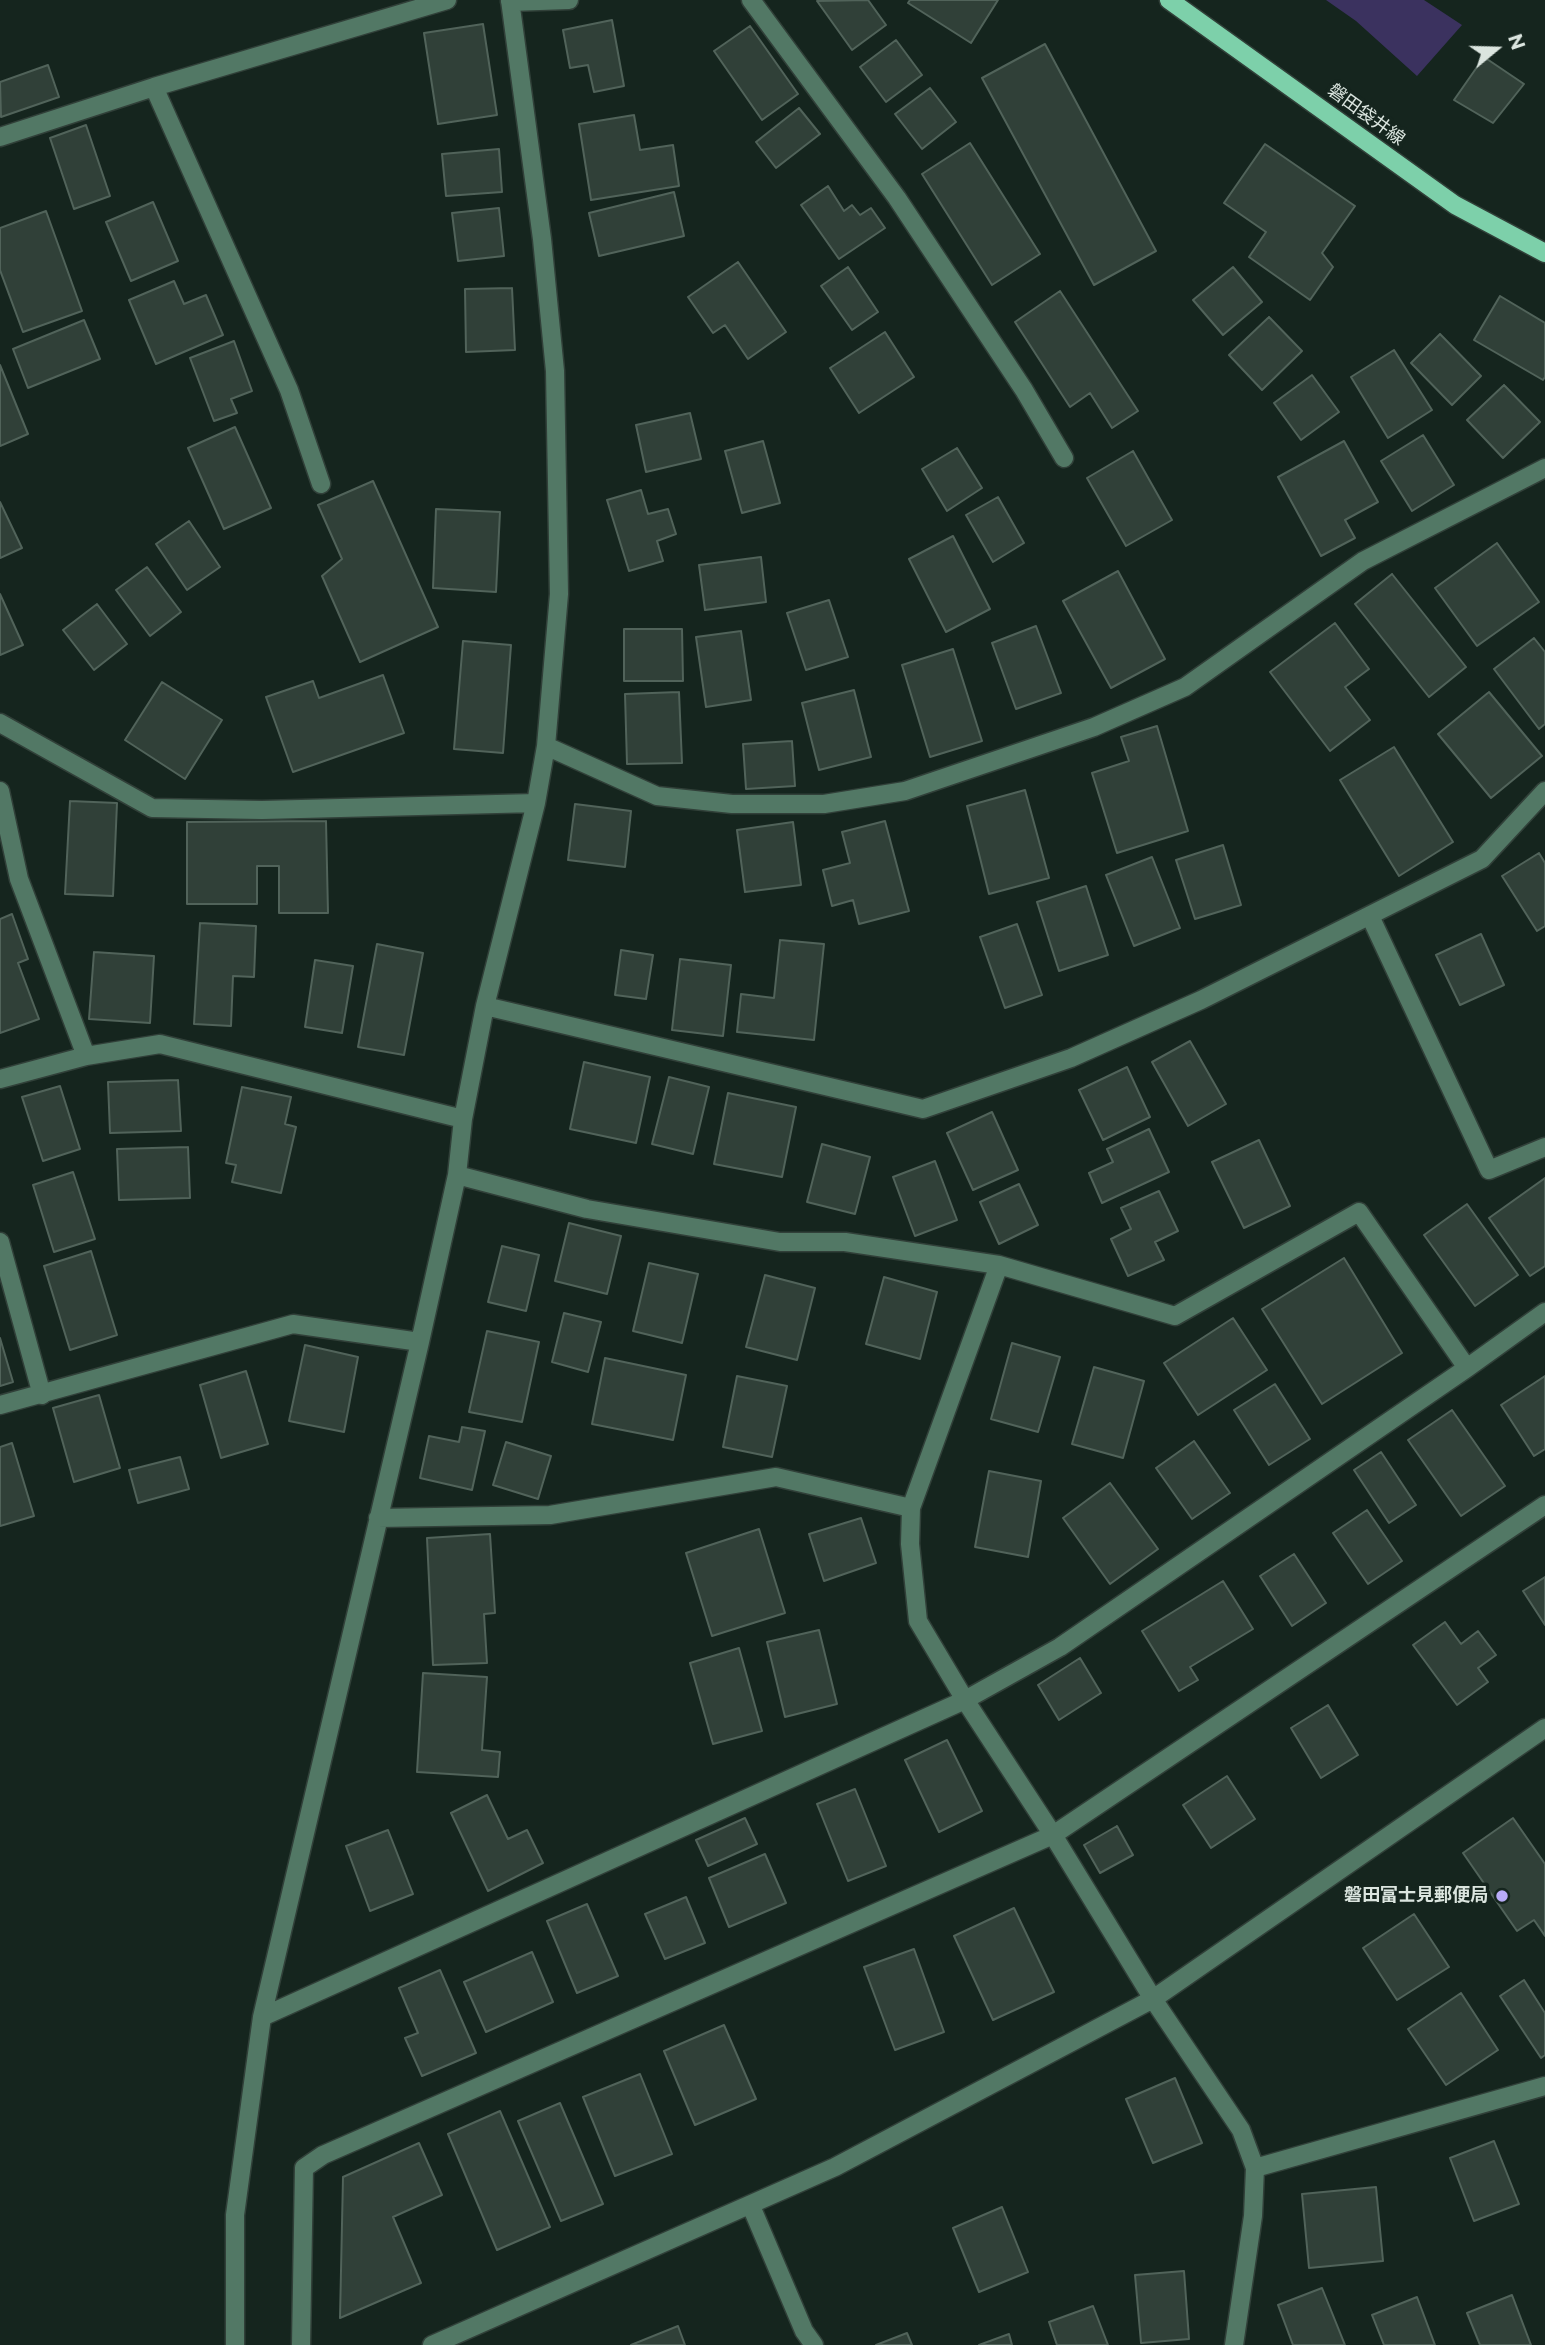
<!DOCTYPE html>
<html>
<head>
<meta charset="utf-8">
<style>
  body { margin:0 }
  #map { position:relative; width:1545px; height:2345px; overflow:hidden; background:#15251e; font-family:Montserrat,sans-serif }
  canvas { display:block }
  .north { position:absolute; left:1461px; top:14px; width:70px; height:70px; -webkit-text-stroke:5px #15251e; paint-order:stroke; rotate:71deg; font-size:19px; font-weight:700; line-height:28px; text-align:center; color:#dbe5df }
  .north::after { content:''; display:block; margin:auto; width:24px; height:32px; background:#dbe5df; clip-path:polygon(50% 0,100% 100%,50% 72%,0 100%) }
</style>
</head>
<body>
<div id="map">
<canvas width="1545" height="2345"></canvas>
<div class="north">N</div>
</div>
<script>
const ctx = document.querySelector('canvas').getContext('2d');
ctx.lineJoin = 'round';
function fillPath(path, color) {
  ctx.fillStyle = color;
  ctx.fill(path, 'evenodd');
}
function shape(rows) {
  const path = new Path2D();
  for (const r of rows) {
    path.moveTo(r[0], r[1]);
    for (let i = 2; i < r.length; i += 2) path.lineTo(r[i], r[i + 1]);
  }
  return path;
}
function trace(path, color, width, dash) {
  ctx.strokeStyle = color;
  ctx.lineWidth = width;
  ctx.lineCap = dash ? 'butt' : 'round';
  ctx.setLineDash(dash || []);
  ctx.stroke(path);
}
function drawText(font, color, halo, rows, align = 'center') {
  ctx.font = font + ' Montserrat,"Noto Sans JP",sans-serif';
  ctx.lineWidth = 7;
  ctx.setLineDash([]);
  ctx.textBaseline = 'middle';
  ctx.strokeStyle = halo;
  ctx.fillStyle = color;
  for (const [text, x, y, turn = 0] of rows) {
    ctx.save();
    ctx.translate(x, y);
    ctx.rotate((+turn || 0) * Math.PI / 180);
    ctx.textAlign = isNaN(turn) ? turn : align;
    if (halo) ctx.strokeText(text, 0, 0);
    ctx.fillText(text, 0, 0);
    ctx.restore();
  }
}
fillPath(shape([
  [1326,0,1424,0,1462,25,1417,76,1356,21]
]), '#3b325f');
const building = shape([
  [868,0,886,25,852,50,817,1,868,0],
  [910,0,998,0,971,43,908,3,910,0],
  [612,20,624,86,594,92,588,65,570,68,563,30,612,20],
  [483,24,497,115,438,124,424,33,483,24],
  [750,26,798,94,762,120,714,51,750,26],
  [896,40,922,75,886,102,860,67,896,40],
  [1045,44,1156,251,1094,285,982,78,1045,44],
  [1484,57,1524,84,1493,123,1454,100,1484,57],
  [48,65,59,97,1,117,0,82,48,65],
  [930,88,956,122,922,149,895,114,930,88],
  [799,108,820,134,776,168,756,142,799,108],
  [634,115,640,150,673,145,679,186,591,200,579,124,634,115],
  [86,125,110,196,74,209,50,138,86,125],
  [970,143,1040,254,992,285,922,174,970,143],
  [1265,144,1355,206,1322,253,1333,267,1310,300,1249,257,1266,232,1224,203,1265,144],
  [499,149,502,192,446,196,442,154,499,149],
  [828,186,844,211,852,205,860,215,871,208,885,228,839,259,801,205,828,186],
  [674,192,684,236,599,256,589,213,674,192],
  [153,202,178,261,131,281,106,222,153,202],
  [499,208,504,256,458,261,452,213,499,208],
  [46,211,82,311,23,332,0,270,0,228,46,211],
  [738,262,786,332,748,359,725,325,713,333,688,297,738,262],
  [848,267,878,312,852,330,821,286,848,267],
  [1233,267,1262,302,1223,335,1193,300,1233,267],
  [174,281,184,304,206,295,223,335,156,364,129,300,174,281],
  [512,288,515,350,466,352,465,289,512,288],
  [1060,291,1138,411,1112,428,1090,393,1070,407,1015,322,1060,291],
  [1500,296,1545,323,1545,377,1543,380,1474,340,1500,296],
  [1269,317,1302,351,1262,390,1229,355,1269,317],
  [84,320,100,359,28,388,13,349,84,320],
  [885,332,914,377,859,413,830,368,885,332],
  [1440,334,1481,376,1452,405,1411,363,1440,334],
  [234,341,252,391,231,399,237,413,214,421,190,358,234,341],
  [1394,350,1432,410,1388,438,1351,377,1394,350],
  [0,365,28,434,0,446,0,365],
  [1312,375,1339,412,1301,440,1274,403,1312,375],
  [1504,385,1540,422,1503,458,1467,420,1504,385],
  [690,413,701,459,646,472,636,425,690,413],
  [235,427,271,508,224,529,188,448,235,427],
  [1423,435,1454,485,1412,511,1381,461,1423,435],
  [763,441,780,503,742,513,725,451,763,441],
  [1344,441,1378,502,1345,520,1355,538,1321,556,1278,477,1344,441],
  [957,448,982,488,947,511,922,469,957,448],
  [1133,451,1172,520,1126,546,1087,478,1133,451],
  [373,481,438,627,360,662,322,576,342,559,318,505,373,481],
  [641,490,648,514,668,509,676,534,657,541,663,561,629,571,607,500,641,490],
  [998,497,1024,543,993,562,966,515,998,497],
  [0,502,22,548,0,558,0,502],
  [436,509,500,512,496,592,433,588,436,509],
  [189,521,220,567,187,590,156,544,189,521],
  [953,536,990,609,946,632,909,559,953,536],
  [1497,543,1539,602,1477,646,1435,588,1497,543],
  [761,557,766,602,705,610,699,565,761,557],
  [147,567,181,612,150,636,116,590,147,567],
  [1118,571,1165,659,1111,688,1063,601,1118,571],
  [1392,574,1466,667,1429,697,1355,604,1392,574],
  [0,594,23,645,0,655,0,594],
  [829,600,848,657,806,670,787,613,829,600],
  [97,604,127,644,94,670,63,630,97,604],
  [1335,623,1369,669,1345,687,1370,720,1330,751,1270,672,1335,623],
  [1036,626,1061,693,1016,709,992,643,1036,626],
  [624,629,682,629,683,681,624,681,624,629],
  [741,631,751,700,706,707,696,637,741,631],
  [1534,638,1545,652,1545,724,1539,729,1494,669,1534,638],
  [463,641,511,645,503,753,454,749,463,641],
  [953,649,982,741,930,757,902,665,953,649],
  [383,675,404,733,293,772,266,697,313,681,319,698,383,675],
  [162,682,222,720,185,779,125,740,162,682],
  [854,690,871,757,819,770,802,703,854,690],
  [679,692,682,763,627,764,625,694,679,692],
  [1489,692,1542,756,1491,798,1438,734,1489,692],
  [1157,726,1188,831,1117,853,1092,773,1129,761,1121,737,1157,726],
  [792,741,795,786,746,789,743,744,792,741],
  [1394,747,1453,842,1399,876,1340,780,1394,747],
  [1025,790,1049,878,989,894,967,806,1025,790],
  [70,801,117,803,113,896,65,894,70,801],
  [575,804,631,811,625,867,568,860,575,804],
  [326,821,328,913,279,913,279,866,257,866,257,904,187,904,187,822,326,821],
  [885,821,909,911,859,924,853,900,832,906,823,870,850,863,842,832,885,821],
  [793,822,801,885,745,892,737,830,793,822],
  [1223,845,1241,905,1195,919,1176,860,1223,845],
  [1539,853,1545,863,1545,926,1537,931,1502,876,1539,853],
  [1152,857,1180,928,1134,946,1106,875,1152,857],
  [1086,886,1108,955,1059,971,1037,902,1086,886],
  [12,914,28,959,18,963,39,1019,0,1033,0,919,12,914],
  [200,923,256,926,254,977,233,976,231,1026,194,1024,200,923],
  [1017,924,1042,995,1005,1008,980,937,1017,924],
  [1481,934,1504,985,1460,1005,1436,955,1481,934],
  [780,940,824,944,814,1040,737,1032,741,994,774,998,780,940],
  [377,944,423,953,404,1055,358,1047,377,944],
  [621,950,653,955,646,999,615,995,621,950],
  [94,952,154,956,150,1023,89,1019,94,952],
  [680,959,731,965,723,1036,672,1030,680,959],
  [315,960,353,966,342,1033,305,1027,315,960],
  [1190,1041,1226,1104,1188,1126,1152,1062,1190,1041],
  [584,1062,650,1077,636,1143,570,1129,584,1062],
  [1127,1067,1150,1117,1103,1140,1079,1090,1127,1067],
  [669,1077,709,1087,693,1154,652,1144,669,1077],
  [178,1080,181,1131,110,1133,108,1082,178,1080],
  [60,1086,80,1149,43,1161,22,1097,60,1086],
  [242,1087,291,1097,285,1124,296,1127,281,1193,232,1182,236,1165,226,1163,242,1087],
  [728,1093,796,1107,782,1177,714,1164,728,1093],
  [992,1112,1018,1170,973,1190,947,1133,992,1112],
  [1149,1129,1169,1172,1102,1203,1089,1173,1113,1162,1107,1149,1149,1129],
  [1259,1140,1290,1206,1244,1228,1212,1162,1259,1140],
  [822,1144,870,1157,855,1214,807,1202,822,1144],
  [188,1147,190,1198,119,1200,117,1149,188,1147],
  [935,1161,957,1220,915,1236,893,1177,935,1161],
  [73,1172,95,1239,54,1252,33,1185,73,1172],
  [1545,1178,1545,1266,1530,1276,1489,1218,1545,1178],
  [1019,1184,1038,1225,999,1244,980,1202,1019,1184],
  [1159,1191,1178,1231,1155,1242,1164,1260,1128,1276,1111,1239,1131,1229,1121,1208,1159,1191],
  [1467,1204,1518,1275,1475,1306,1424,1235,1467,1204],
  [569,1223,621,1236,607,1294,555,1281,569,1223],
  [502,1246,539,1255,526,1311,488,1302,502,1246],
  [91,1251,117,1335,70,1350,44,1266,91,1251],
  [1344,1258,1402,1353,1322,1404,1262,1309,1344,1258],
  [649,1263,698,1274,682,1343,633,1331,649,1263],
  [765,1275,815,1288,797,1360,746,1347,765,1275],
  [884,1277,937,1292,920,1359,866,1344,884,1277],
  [564,1313,601,1322,588,1372,552,1362,564,1313],
  [1233,1318,1267,1370,1198,1415,1164,1363,1233,1318],
  [487,1331,539,1342,522,1422,469,1412,487,1331],
  [0,1338,13,1382,0,1386,0,1338],
  [1012,1343,1060,1357,1038,1432,991,1419,1012,1343],
  [305,1345,358,1357,344,1432,289,1421,305,1345],
  [605,1358,686,1375,673,1440,592,1424,605,1358],
  [1094,1367,1144,1381,1123,1458,1072,1444,1094,1367],
  [246,1371,268,1444,221,1458,200,1385,246,1371],
  [737,1376,787,1386,772,1457,723,1447,737,1376],
  [1545,1376,1545,1449,1534,1456,1501,1405,1545,1376],
  [1275,1384,1310,1439,1269,1465,1234,1410,1275,1384],
  [99,1395,120,1468,74,1482,53,1408,99,1395],
  [1452,1410,1505,1486,1461,1516,1408,1440,1452,1410],
  [462,1427,485,1431,472,1490,420,1478,429,1436,459,1442,462,1427],
  [1194,1441,1230,1493,1192,1519,1156,1468,1194,1441],
  [506,1442,551,1456,538,1499,493,1485,506,1442],
  [12,1443,34,1516,0,1526,0,1447,12,1443],
  [1381,1452,1416,1505,1389,1523,1354,1470,1381,1452],
  [180,1457,189,1489,138,1503,129,1470,180,1457],
  [989,1471,1041,1481,1028,1557,975,1547,989,1471],
  [1110,1483,1158,1549,1110,1584,1063,1518,1110,1483],
  [1367,1510,1402,1561,1368,1584,1333,1533,1367,1510],
  [861,1518,876,1563,824,1581,809,1534,861,1518],
  [759,1529,785,1613,712,1636,686,1553,759,1529],
  [490,1534,495,1613,484,1614,487,1663,433,1665,427,1538,490,1534],
  [1294,1554,1326,1603,1292,1626,1260,1576,1294,1554],
  [1545,1577,1545,1625,1523,1591,1545,1577],
  [1223,1581,1253,1629,1190,1667,1198,1680,1179,1691,1142,1631,1223,1581],
  [1445,1622,1461,1644,1478,1631,1496,1655,1478,1668,1488,1682,1457,1705,1413,1645,1445,1622],
  [819,1630,837,1704,785,1717,767,1642,819,1630],
  [739,1648,762,1731,713,1744,690,1663,739,1648],
  [1080,1658,1101,1693,1059,1720,1038,1685,1080,1658],
  [423,1673,487,1677,482,1750,500,1752,498,1777,417,1772,423,1673],
  [1328,1705,1358,1755,1321,1778,1291,1728,1328,1705],
  [947,1740,982,1811,939,1832,905,1760,947,1740],
  [1227,1776,1255,1819,1211,1848,1183,1805,1227,1776],
  [855,1789,886,1866,848,1881,817,1804,855,1789],
  [487,1795,508,1839,527,1830,543,1863,488,1891,451,1813,487,1795],
  [745,1818,757,1844,708,1866,696,1840,745,1818],
  [1513,1818,1545,1864,1545,1936,1534,1920,1517,1931,1463,1853,1513,1818],
  [1117,1826,1133,1855,1100,1873,1084,1845,1117,1826],
  [388,1830,413,1894,370,1911,346,1846,388,1830],
  [765,1854,786,1903,729,1927,709,1878,765,1854],
  [686,1897,705,1943,665,1959,645,1914,686,1897],
  [587,1904,618,1976,577,1993,547,1921,587,1904],
  [1014,1908,1054,1992,993,2020,954,1936,1014,1908],
  [1414,1914,1449,1967,1397,2000,1363,1948,1414,1914],
  [914,1949,944,2032,895,2050,864,1967,914,1949],
  [532,1952,553,2002,486,2032,464,1982,532,1952],
  [440,1970,476,2053,422,2076,405,2038,418,2033,399,1988,440,1970],
  [1524,1980,1545,2013,1545,2055,1541,2058,1500,1996,1524,1980],
  [1461,1993,1498,2050,1446,2085,1408,2029,1461,1993],
  [724,2025,756,2099,695,2125,664,2051,724,2025],
  [640,2074,672,2154,615,2176,583,2097,640,2074],
  [1175,2078,1202,2143,1153,2163,1126,2099,1175,2078],
  [560,2103,603,2204,561,2221,518,2121,560,2103],
  [500,2111,550,2227,497,2250,448,2134,500,2111],
  [1494,2141,1519,2204,1474,2221,1450,2158,1494,2141],
  [419,2143,442,2195,393,2217,421,2283,340,2318,343,2177,419,2143],
  [1376,2187,1383,2261,1309,2268,1302,2194,1376,2187],
  [1002,2207,1028,2272,979,2292,953,2228,1002,2207],
  [1184,2271,1189,2339,1141,2343,1135,2275,1184,2271],
  [1322,2288,1345,2345,1293,2345,1278,2305,1322,2288],
  [1512,2295,1531,2345,1480,2345,1467,2313,1512,2295],
  [1417,2297,1435,2345,1384,2345,1372,2315,1417,2297],
  [1093,2306,1108,2345,1057,2345,1049,2322,1093,2306],
  [678,2326,685,2345,631,2345,678,2326],
  [907,2333,912,2345,876,2345,907,2333],
  [1009,2334,1012,2345,979,2345,1009,2334]
]);
fillPath(building, '#304038');
trace(building, '#51635a', 2);
const minor = shape([
  [751,0,897,198,1024,390,1064,458],
  [510,2,569,0],
  [154,87,289,390,321,484],
  [0,137,154,87,447,0],
  [0,723,152,808,262,810,536,803],
  [546,746,657,796,732,804,824,804,905,791,1094,727,1185,687,1363,561,1545,468],
  [0,791,19,879,86,1056],
  [1370,916,1489,1170,1545,1147],
  [485,1006,923,1109,1071,1058,1201,1000,1482,859,1545,791],
  [0,1079,86,1056,160,1044,463,1119],
  [457,1175,587,1209,780,1242,845,1242,999,1265,1175,1316,1359,1212,1467,1368],
  [0,1242,42,1395],
  [999,1265,911,1508,910,1544,918,1621,965,1700,1053,1835,1153,1999,1241,2130,1255,2168,1253,2216,1234,2345],
  [0,1405,293,1324,420,1342],
  [378,1518,550,1515,776,1477,911,1508],
  [262,2017,965,1700,1060,1647,1467,1368,1545,1312],
  [1255,2168,1545,2086],
  [751,2206,804,2331,814,2345],
  [235,2345,235,2215,262,2017,420,1342,457,1175,463,1119,485,1006,536,803,546,746,559,594,555,371,542,239,510,0],
  [301,2345,304,2168,323,2155,1053,1835,1545,1505],
  [432,2345,835,2167,1153,1999,1545,1728]
]);
const major = shape([
  [1169,0,1455,205,1545,253]
]);
trace(minor, '#314039', 21);
trace(major, '#314039', 21);
trace(minor, '#527865', 18);
trace(major, '#7dd0aa', 18);
for (const [x, y, r, color] of [
  [1502,1896,7,"#b8abf7"]
]) {
  const dot = new Path2D();
  dot.arc(x, y, r, 0, 2 * Math.PI);
  ctx.fillStyle = color;
  ctx.fill(dot);
  trace(dot, '#15251e', 2.5);
}
drawText('18px', '#dbe5df', '#15251e', [
  ["磐田袋井線",1366,115,36]
]);
drawText('bold 18px', '#dbe5df', '#15251e', [
  ["磐田富士見郵便局",1488,1896]
], 'right');
</script>
</body>
</html>
